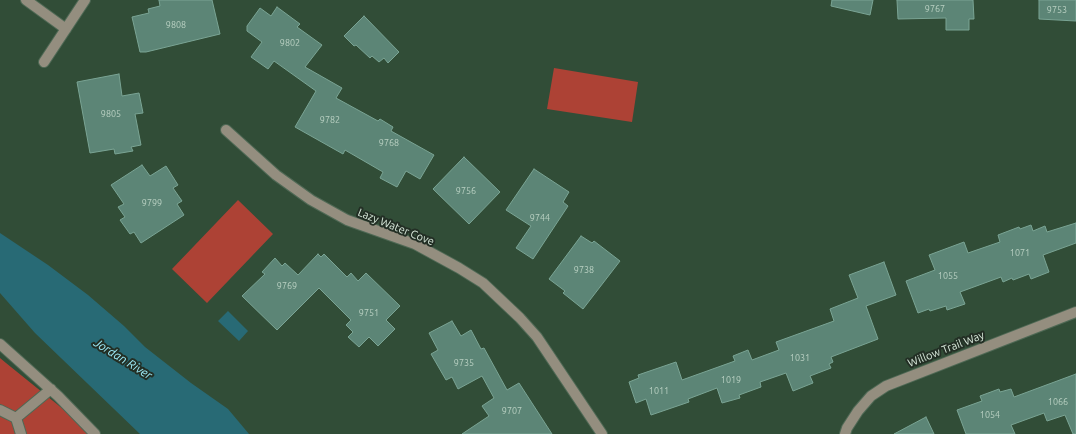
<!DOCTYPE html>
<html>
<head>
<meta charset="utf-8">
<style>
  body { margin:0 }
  canvas { display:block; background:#314d37 }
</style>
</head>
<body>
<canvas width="1076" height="434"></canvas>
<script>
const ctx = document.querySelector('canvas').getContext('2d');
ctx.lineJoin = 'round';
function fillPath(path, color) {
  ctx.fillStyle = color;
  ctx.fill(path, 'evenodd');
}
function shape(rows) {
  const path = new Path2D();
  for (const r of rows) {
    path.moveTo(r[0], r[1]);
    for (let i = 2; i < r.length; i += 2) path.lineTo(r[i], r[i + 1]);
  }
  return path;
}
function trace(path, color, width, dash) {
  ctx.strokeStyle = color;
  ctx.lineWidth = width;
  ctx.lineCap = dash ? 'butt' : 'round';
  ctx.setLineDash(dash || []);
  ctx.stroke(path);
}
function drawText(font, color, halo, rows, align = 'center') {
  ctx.font = font + ' Ubuntu,sans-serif';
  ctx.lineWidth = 4;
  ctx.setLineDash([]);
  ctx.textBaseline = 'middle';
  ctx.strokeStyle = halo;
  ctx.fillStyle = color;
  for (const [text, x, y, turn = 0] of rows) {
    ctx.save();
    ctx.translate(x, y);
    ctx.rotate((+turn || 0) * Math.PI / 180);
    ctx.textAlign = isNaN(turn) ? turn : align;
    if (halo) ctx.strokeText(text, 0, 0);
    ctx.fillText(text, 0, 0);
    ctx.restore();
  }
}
fillPath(shape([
  [554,68,638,82,632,122,547,109],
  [238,200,273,234,207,303,172,269],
  [0,358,6,363,94,434,0,434]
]), '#ad4235');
fillPath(shape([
  [0,233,48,265,88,295,124,326,145,347,191,383,228,409,249,434,140,434,35,333,0,293],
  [228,311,248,331,239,341,218,321]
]), '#286a75');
const building = shape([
  [159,0,212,0,220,34,146,52,140,52,132,17,149,13,148,9,160,6,159,0],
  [832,0,873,0,870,15,831,6,832,0],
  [897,0,973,0,974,19,969,19,969,30,946,30,946,18,898,19,897,0],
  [1039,0,1076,0,1076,21,1039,19,1039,0],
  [277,7,300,24,297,27,322,45,305,67,342,88,336,98,378,121,380,119,393,127,391,131,434,155,420,179,406,171,397,187,380,178,383,172,345,150,343,154,295,127,316,91,274,61,268,69,251,57,262,42,247,31,247,26,260,8,271,16,277,7],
  [364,16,399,52,388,63,384,58,379,62,372,56,370,58,356,45,354,46,344,36,364,16],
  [119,74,122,96,139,93,143,113,135,114,141,145,131,147,133,151,115,154,114,149,90,153,77,82,119,74],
  [464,157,500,192,469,224,433,189,464,157],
  [142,165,150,176,166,166,178,185,173,188,182,201,177,204,184,215,141,243,134,232,130,234,120,220,125,217,118,207,124,204,111,185,142,165],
  [534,169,569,192,563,202,568,206,533,259,516,248,531,226,506,210,534,169],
  [1076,223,1076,243,1043,255,1049,272,1031,279,1029,274,1013,280,1012,278,1003,282,1001,277,960,292,965,304,947,310,946,306,930,311,929,309,918,313,906,281,935,270,929,255,964,242,968,253,1000,242,998,235,1019,227,1020,229,1031,225,1033,231,1045,226,1047,232,1076,223],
  [581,236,592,243,594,241,620,261,583,309,563,293,565,291,549,279,581,236],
  [318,254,321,257,324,254,347,277,351,273,358,281,366,273,400,306,386,320,395,329,378,346,369,337,359,347,348,337,353,332,346,325,351,320,319,288,277,330,242,296,265,274,262,272,275,258,282,266,285,263,298,275,318,254],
  [884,262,896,295,866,306,878,339,831,357,833,362,829,364,831,368,810,376,813,383,793,391,786,373,760,382,761,387,739,395,740,398,722,403,717,388,688,399,689,402,651,415,646,399,636,403,629,382,639,378,638,375,676,362,682,380,735,361,733,356,748,350,752,360,779,350,776,342,834,321,830,309,858,298,849,275,884,262],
  [452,321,461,336,471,330,481,349,484,348,507,390,519,383,552,434,462,434,489,416,482,406,494,398,482,376,458,389,452,377,446,380,431,354,438,350,429,333,452,321],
  [1076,374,1076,434,1073,434,1065,415,1047,421,1044,413,1011,425,1015,434,966,434,957,410,982,401,980,396,999,389,1000,392,1011,389,1014,397,1076,374],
  [926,417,934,434,894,434,926,417]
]);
fillPath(building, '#5c8576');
trace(building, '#7aa494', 1);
const minor = shape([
  [26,0,66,29],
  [44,62,85,0],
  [226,130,276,175,311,200,347,220,415,244,459,268,483,283,520,318,537,337,602,434],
  [0,344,58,396,95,434],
  [0,410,16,418,21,434],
  [16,418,51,389],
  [845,434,847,428,858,411,871,396,886,386,1076,312]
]);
trace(minor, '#4f6955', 12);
trace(minor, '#948e7f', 10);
drawText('9px', '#b9d0c2', null, [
  ["9767",935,9],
  ["9753",1057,10],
  ["9808",176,25],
  ["9802",290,43],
  ["9805",111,114],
  ["9782",330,120],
  ["9768",389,143],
  ["9756",466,191],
  ["9799",152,203],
  ["9744",540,218],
  ["1071",1020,253],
  ["9738",584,270],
  ["1055",948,276],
  ["9769",287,286],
  ["9751",369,313],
  ["1031",800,358],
  ["9735",464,363],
  ["1019",731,380],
  ["1011",659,391],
  ["1066",1058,402],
  ["9707",512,411],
  ["1054",990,415]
]);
drawText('11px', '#d8e9db', '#232f25', [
  ["Lazy Water Cove",396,227,22],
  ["Willow Trail Way",946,349,-21]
]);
drawText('italic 12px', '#9eedfb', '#232f25', [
  ["Jordan River",123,359,32]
]);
</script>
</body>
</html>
